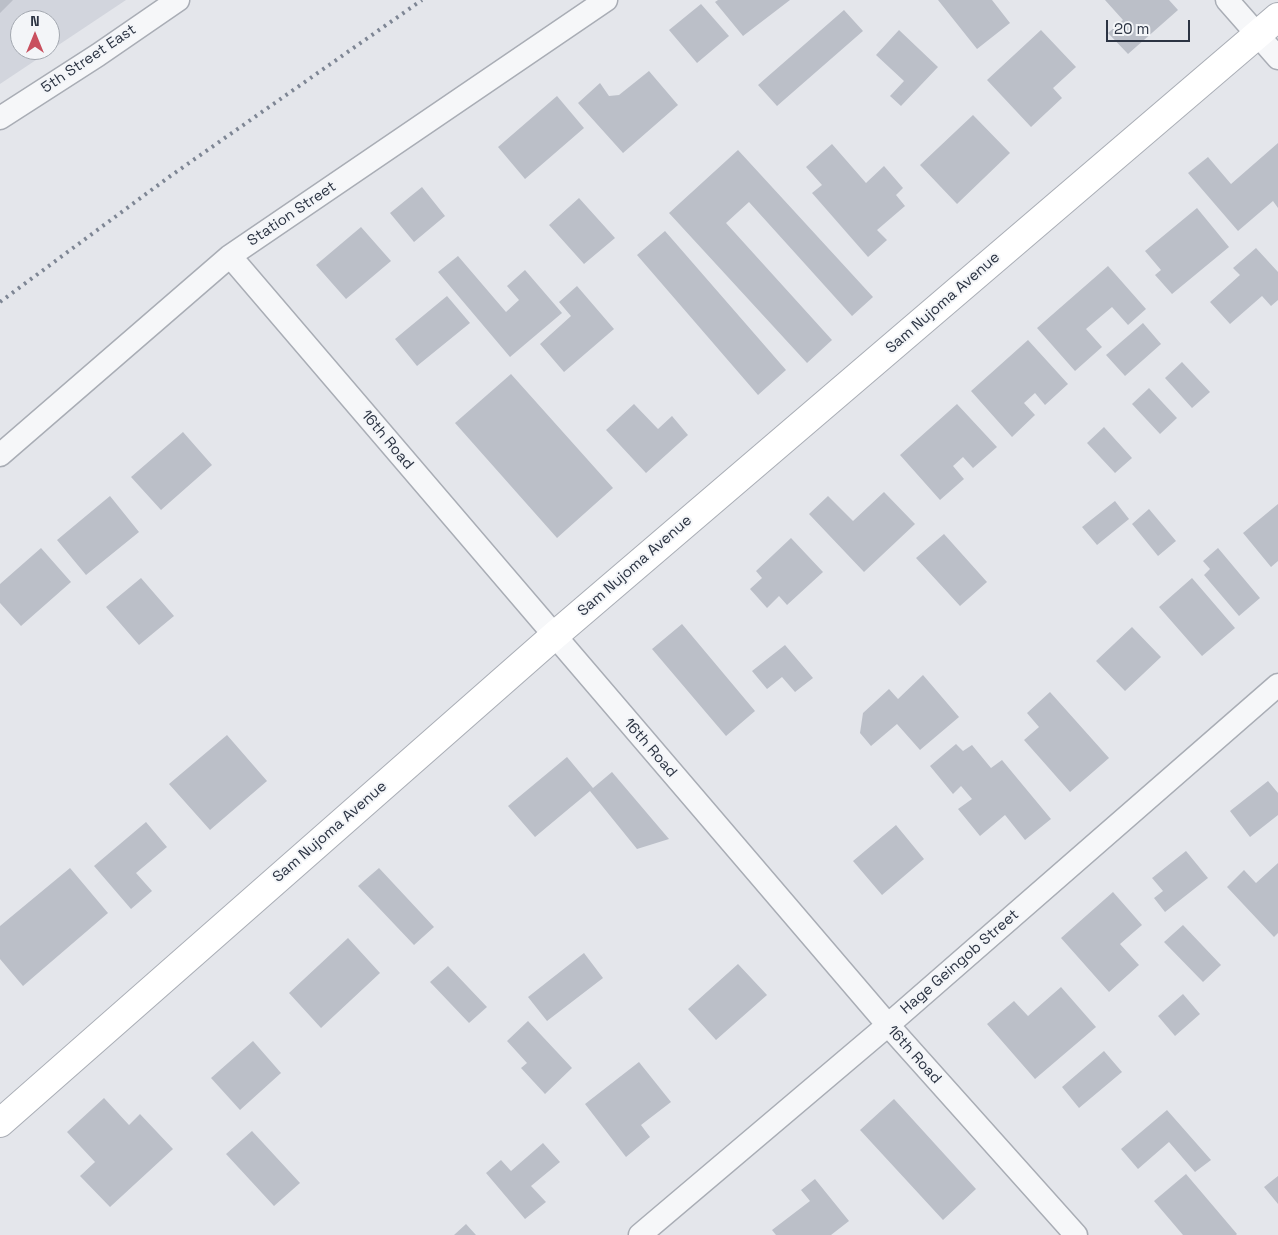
<!DOCTYPE html>
<html>
<head>
<meta charset="utf-8">
<style>
  body { margin:0 }
  #map { position:relative; width:1278px; height:1235px; overflow:hidden; background:#e4e6eb; font-family:"Space Grotesk",sans-serif }
  canvas { display:block }
  .north { position:absolute; left:10px; top:10px; width:50px; height:50px; box-sizing:border-box; background:#f3f5f8; border:1px solid #a3a8b0; border-radius:50%; rotate:0deg; font-size:14px; font-weight:700; line-height:20px; text-align:center; color:#2c3443 }
  .north::after { content:''; display:block; margin:auto; width:18px; height:22px; background:#c9505f; clip-path:polygon(50% 0,100% 100%,50% 72%,0 100%) }
  .scale { position:absolute; left:1106px; top:20px; width:84px; height:22px; box-sizing:border-box; border:2px solid #2c3443; border-top:0; padding-left:6px; font-size:15px; line-height:18px; white-space:nowrap; color:#2c3443; -webkit-text-stroke:4px #f3f5f8; paint-order:stroke }
</style>
</head>
<body>
<div id="map">
<canvas width="1278" height="1235"></canvas>
<div class="north">N</div>
<div class="scale">20 m</div>
</div>
<script>
const ctx = document.querySelector('canvas').getContext('2d');
ctx.lineJoin = 'round';
function fillPath(path, color) {
  ctx.fillStyle = color;
  ctx.fill(path, 'evenodd');
}
function shape(rows) {
  const path = new Path2D();
  for (const r of rows) {
    path.moveTo(r[0], r[1]);
    for (let i = 2; i < r.length; i += 2) path.lineTo(r[i], r[i + 1]);
  }
  return path;
}
function trace(path, color, width, dash) {
  ctx.strokeStyle = color;
  ctx.lineWidth = width;
  ctx.lineCap = dash ? 'butt' : 'round';
  ctx.setLineDash(dash || []);
  ctx.stroke(path);
}
function drawText(font, color, halo, rows, align = 'center') {
  ctx.font = font + ' "Space Grotesk",sans-serif';
  ctx.lineWidth = 4;
  ctx.setLineDash([]);
  ctx.textBaseline = 'middle';
  ctx.strokeStyle = halo;
  ctx.fillStyle = color;
  for (const [text, x, y, turn = 0] of rows) {
    ctx.save();
    ctx.translate(x, y);
    ctx.rotate((+turn || 0) * Math.PI / 180);
    ctx.textAlign = isNaN(turn) ? turn : align;
    if (halo) ctx.strokeText(text, 0, 0);
    ctx.fillText(text, 0, 0);
    ctx.restore();
  }
}
fillPath(shape([
  [0,0,126,0,0,84],
  [20,20,50,20,50,50,20,50]
]), '#d2d5dd');
fillPath(shape([
  [0,0,13,0,0,13],
  [718,0,790,0,743,36,715,2],
  [938,0,992,0,1010,23,977,49],
  [1105,0,1169,0,1178,10,1128,54,1108,33,1123,20],
  [701,4,729,36,697,63,669,30],
  [844,10,863,31,777,106,758,85],
  [899,30,938,67,901,106,890,96,904,81,876,55],
  [1041,30,1076,67,1053,88,1062,98,1031,127,987,80],
  [649,71,678,105,623,153,578,103,600,83,609,96,619,95],
  [557,96,584,128,525,179,498,147],
  [973,115,1010,153,957,204,920,165],
  [1278,143,1278,208,1273,201,1238,231,1188,173,1208,157,1231,184],
  [832,144,866,183,884,166,903,188,896,195,905,206,877,230,887,240,868,257,812,193,822,185,806,167],
  [738,150,873,297,852,316,749,202,726,223,832,340,807,363,669,213],
  [422,187,445,216,414,242,390,213],
  [579,198,615,238,584,264,549,225],
  [1197,208,1229,247,1172,294,1155,275,1161,270,1145,251],
  [361,227,391,261,346,299,316,265],
  [665,231,786,370,758,395,637,255],
  [1256,248,1278,272,1278,300,1271,306,1262,296,1230,324,1210,302,1240,275,1233,268],
  [458,256,506,312,519,300,507,286,525,270,562,313,510,357,438,272],
  [1108,266,1146,309,1128,325,1112,307,1086,329,1102,347,1075,371,1037,328],
  [577,286,614,329,564,372,540,344,571,316,559,302],
  [447,296,470,323,417,366,395,339],
  [1143,323,1161,344,1125,376,1106,355],
  [1028,340,1068,384,1045,405,1035,393,1024,403,1035,415,1012,437,971,391],
  [1182,362,1210,392,1192,408,1165,378],
  [511,374,613,488,557,538,455,423],
  [1149,388,1177,418,1160,434,1132,404],
  [634,404,658,429,672,416,688,435,646,473,606,430],
  [957,404,997,447,973,468,963,457,953,466,964,479,940,500,900,455],
  [1104,427,1132,458,1115,473,1087,443],
  [183,432,212,465,161,510,131,477],
  [884,492,915,524,864,572,809,514,828,496,853,521],
  [110,496,139,532,86,575,57,540],
  [1115,501,1129,519,1097,545,1082,527],
  [1278,504,1278,561,1271,567,1243,533],
  [1149,509,1176,541,1158,556,1132,524],
  [944,534,987,582,960,606,916,558],
  [791,538,823,572,787,605,779,596,767,608,750,589,762,578,756,571],
  [41,548,71,582,21,626,0,603,0,584],
  [1218,548,1260,598,1239,616,1204,575,1210,569,1203,561],
  [141,578,174,616,139,645,106,607],
  [1192,578,1235,628,1202,656,1159,607],
  [682,624,755,711,726,736,652,649],
  [1132,627,1161,657,1125,691,1096,661],
  [785,645,813,678,795,692,782,677,767,689,752,671],
  [923,675,959,717,920,750,897,724,871,746,860,733,863,713,889,689,898,699],
  [1050,692,1109,758,1070,792,1024,740,1039,727,1027,713],
  [227,735,267,781,210,830,169,784],
  [956,744,963,751,972,745,991,768,1002,760,1051,819,1025,840,1005,815,980,836,958,809,972,799,961,786,953,794,930,766],
  [567,757,593,788,612,772,669,839,637,849,590,791,535,837,508,806],
  [1268,781,1278,793,1278,815,1250,837,1230,811],
  [146,822,167,847,136,873,152,891,131,909,94,866],
  [896,825,924,859,882,895,853,861],
  [1186,851,1208,878,1165,912,1154,898,1163,891,1152,878],
  [1278,863,1278,933,1274,937,1227,887,1244,870,1256,883],
  [70,868,108,913,23,986,0,959,0,926],
  [379,868,434,927,414,945,358,886],
  [1113,892,1142,925,1120,944,1139,965,1109,992,1061,938],
  [1183,925,1221,965,1203,982,1164,942],
  [348,938,380,973,321,1028,289,993],
  [584,953,603,978,547,1021,528,997],
  [738,964,767,995,716,1040,688,1009],
  [448,966,487,1007,469,1023,430,982],
  [1061,987,1096,1027,1035,1079,987,1024,1014,1001,1028,1016],
  [1183,994,1200,1014,1175,1036,1158,1016],
  [528,1021,572,1068,545,1094,521,1068,527,1063,507,1041],
  [253,1041,281,1073,240,1110,211,1078],
  [1104,1051,1122,1072,1079,1108,1062,1087],
  [639,1062,671,1102,641,1125,650,1137,626,1157,585,1104],
  [104,1098,129,1125,140,1114,173,1149,110,1207,80,1176,95,1162,67,1132],
  [894,1099,976,1189,943,1220,860,1130],
  [1167,1110,1211,1160,1195,1172,1169,1142,1138,1169,1121,1149],
  [252,1131,300,1183,274,1206,226,1154],
  [543,1143,560,1162,531,1186,546,1202,525,1219,486,1173,501,1160,511,1171],
  [1186,1174,1237,1234,1236,1235,1183,1235,1154,1201],
  [1278,1176,1278,1204,1264,1187],
  [815,1179,849,1221,831,1235,776,1235,772,1230,810,1201,801,1190],
  [466,1224,476,1235,454,1235]
]), '#bbbfc8');
const street = shape([
  [1227,0,1278,58],
  [0,118,98,55,178,0],
  [230,256,888,1025,1076,1235],
  [0,455,230,256,606,0],
  [640,1235,888,1025,1278,685]
]);
const secondary = shape([
  [0,1123,554,636,1278,17]
]);
trace(street, '#a9adb5', 25);
trace(secondary, '#a9adb5', 30);
trace(street, '#f6f7f9', 22);
trace(secondary, '#fff', 28);
trace(shape([
  [0,302,169,177,422,0]
]), '#7e8694', 4, [2.5, 5]);
drawText('15px', '#2c3443', '#f3f5f8', [
  ["5th Street East",89,59,-34],
  ["Station Street",292,214,-34],
  ["Sam Nujoma Avenue",943,303,-41],
  ["16th Road",387,440,50],
  ["Sam Nujoma Avenue",635,566,-41],
  ["16th Road",650,748,49],
  ["Sam Nujoma Avenue",330,832,-41],
  ["Hage Geingob Street",960,962,-41],
  ["16th Road",914,1055,48]
]);
</script>
</body>
</html>
